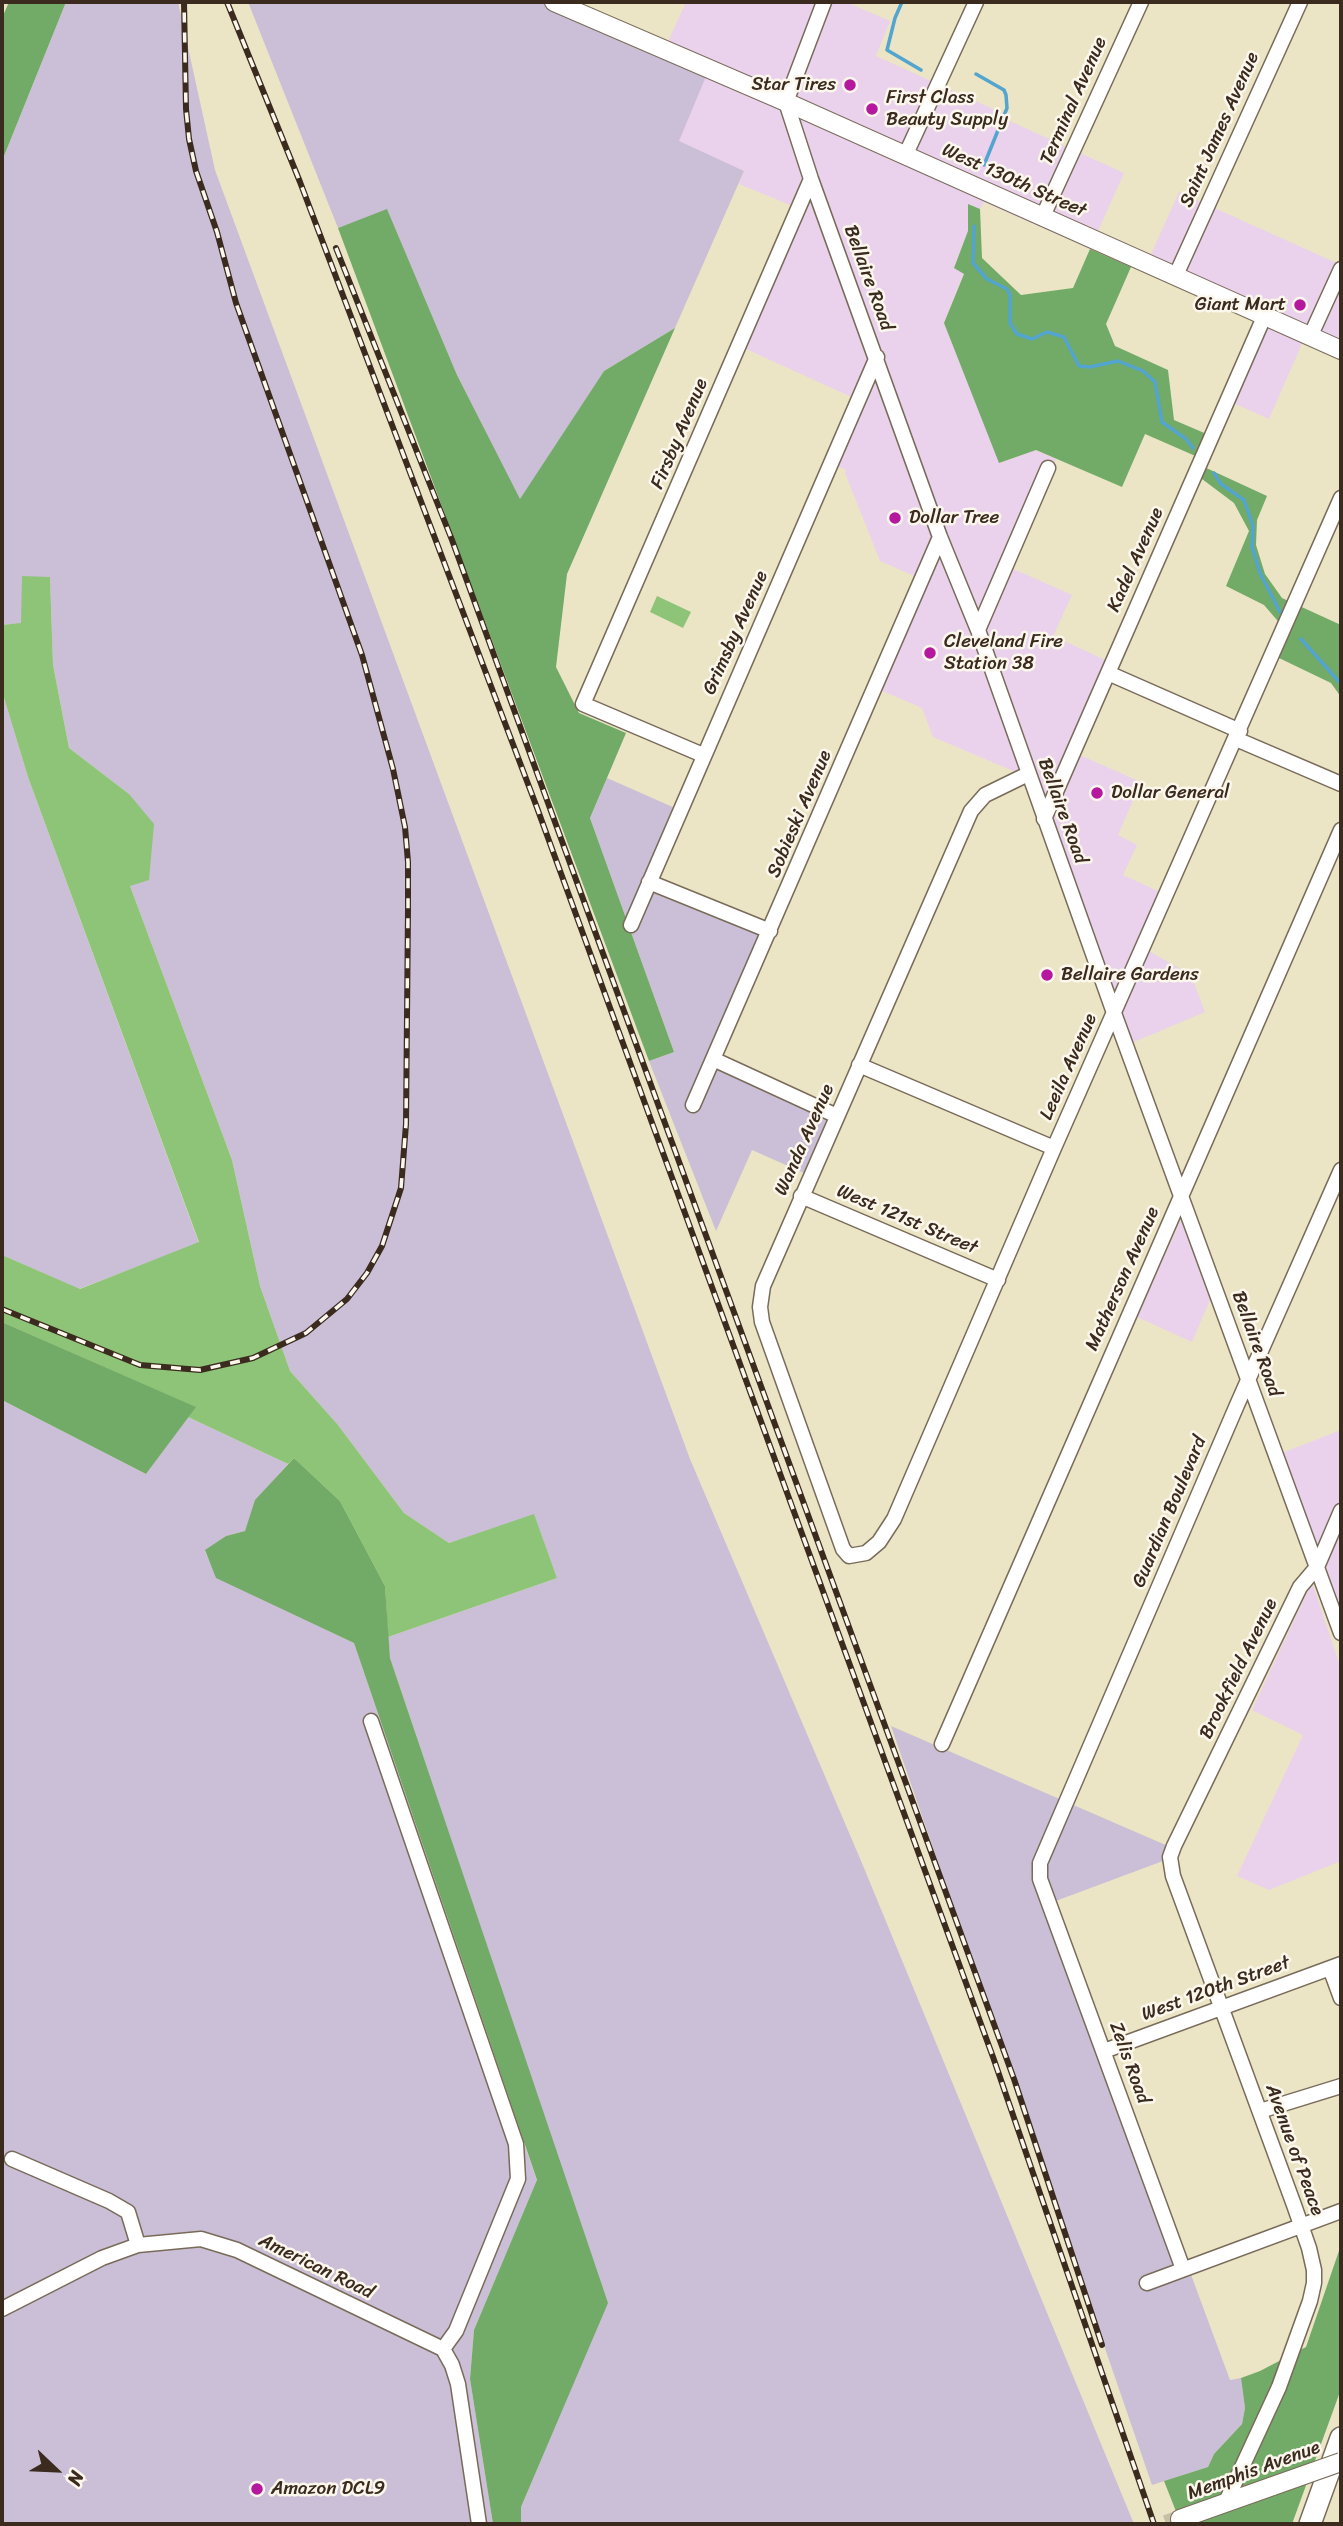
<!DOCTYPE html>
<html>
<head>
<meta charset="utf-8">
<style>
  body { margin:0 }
  #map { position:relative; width:1343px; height:2526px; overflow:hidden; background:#ebe5c6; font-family:Sriracha,sans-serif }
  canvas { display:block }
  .frame { position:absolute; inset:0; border:4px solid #3b2a1e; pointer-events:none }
  .north { position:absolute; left:21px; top:2435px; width:70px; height:70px; -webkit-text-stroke:5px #fbf7ec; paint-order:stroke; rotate:113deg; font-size:19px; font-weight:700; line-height:28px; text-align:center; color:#3b2a1e }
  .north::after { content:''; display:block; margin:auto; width:24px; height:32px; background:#3b2a1e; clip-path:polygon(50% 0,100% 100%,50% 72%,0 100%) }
</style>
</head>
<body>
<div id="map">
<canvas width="1343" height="2526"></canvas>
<div class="frame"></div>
<div class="north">N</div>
</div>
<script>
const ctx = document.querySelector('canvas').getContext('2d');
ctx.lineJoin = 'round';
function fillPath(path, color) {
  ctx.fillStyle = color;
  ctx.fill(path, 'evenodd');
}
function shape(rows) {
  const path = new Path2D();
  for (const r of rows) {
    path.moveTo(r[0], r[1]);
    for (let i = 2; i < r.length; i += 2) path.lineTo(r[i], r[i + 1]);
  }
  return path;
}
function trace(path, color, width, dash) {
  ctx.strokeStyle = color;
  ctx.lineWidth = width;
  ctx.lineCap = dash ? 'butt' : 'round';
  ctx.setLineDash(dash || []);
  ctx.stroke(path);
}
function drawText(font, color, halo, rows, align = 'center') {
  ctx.font = font + ' Sriracha,sans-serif';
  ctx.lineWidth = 5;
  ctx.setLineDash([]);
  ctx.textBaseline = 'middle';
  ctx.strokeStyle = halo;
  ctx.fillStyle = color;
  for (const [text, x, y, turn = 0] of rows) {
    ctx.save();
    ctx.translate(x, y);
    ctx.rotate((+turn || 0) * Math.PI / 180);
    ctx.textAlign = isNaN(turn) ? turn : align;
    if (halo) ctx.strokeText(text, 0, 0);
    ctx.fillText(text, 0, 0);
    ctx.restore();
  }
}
fillPath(shape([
  [686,2,846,2,890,21,876,56,1004,114,1003,118,1124,173,1090,249,984,202,980,209,968,204,969,231,954,268,964,273,944,323,1000,463,1035,450,1056,459,1009,567,1072,595,1053,636,1114,664,1075,753,1141,782,1118,835,1137,845,1123,875,1169,896,1145,949,1179,968,1194,983,1205,1012,1122,1047,1023,771,1018,773,933,737,922,708,873,687,919,578,880,561,845,473,846,470,828,462,856,399,737,345,795,207,739,184,744,171,678,141,662,55],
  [1179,192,1341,265,1341,355,1304,339,1269,419,1231,402,1269,314,1148,261],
  [1181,1219,1210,1300,1192,1342,1137,1317],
  [1341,1430,1341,1617,1282,1453],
  [1312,1582,1341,1669,1341,1861,1269,1890,1237,1876,1303,1735,1252,1710]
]), '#ead1ec');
fillPath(shape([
  [66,2,178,2,215,170,690,1459,864,1868,1134,2524,521,2524,521,2507,607,2303,390,1658,388,1637,557,1578,534,1515,449,1543,404,1513,338,1425,290,1371,260,1286,232,1160,130,886,129,794,69,748,53,665,50,577,21,624,2,625,2,161],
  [248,2,540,2,707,74,679,141,744,171,675,328,604,371,520,500,457,375,387,210,338,228],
  [2,691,28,777,199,1243,79,1289,2,1255],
  [607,778,684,812,652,887,771,935,718,1058,832,1107,804,1173,752,1150,716,1231,649,1061,674,1052,590,818],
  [2,1400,146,1474,188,1417,288,1464,256,1500,245,1531,226,1536,205,1551,217,1578,354,1643,537,2181,474,2330,470,2379,493,2524,2,2524],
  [891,1726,1168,1846,1163,1861,1053,1902,1230,2380,1241,2378,1245,2408,1242,2424,1214,2454,1208,2467,1152,2485]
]), '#cabfd6');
fillPath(shape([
  [22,576,50,577,53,665,69,748,129,794,154,824,149,880,130,886,232,1160,260,1286,290,1371,338,1425,404,1513,449,1543,534,1514,557,1578,388,1637,385,1586,340,1501,294,1458,288,1464,188,1417,195,1407,2,1322,2,1255,80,1289,199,1242,28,777,2,691,2,625,21,623],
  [657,596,691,612,683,628,650,612]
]), '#8dc477');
fillPath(shape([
  [9,2,66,2,2,161,2,18],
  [968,204,980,209,982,258,1021,295,1073,288,1090,249,1131,267,1106,324,1115,346,1168,370,1174,420,1209,435,1200,458,1145,434,1122,487,1036,450,999,463,944,323,964,274,954,268,968,231],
  [387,209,457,375,520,499,604,371,675,328,567,574,556,667,579,713,626,733,590,818,674,1052,649,1061,338,228],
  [1202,466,1267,496,1257,520,1256,545,1265,574,1282,598,1341,625,1341,697,1331,683,1279,658,1289,634,1264,605,1226,586,1249,531,1234,503,1198,476],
  [2,1322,196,1407,146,1474,2,1400],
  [294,1458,340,1501,385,1586,390,1658,608,2303,521,2507,521,2524,493,2524,470,2379,474,2330,537,2180,354,1643,216,1578,205,1550,226,1536,245,1531,255,1500],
  [1341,2245,1341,2389,1292,2524,1181,2524,1164,2481,1208,2467,1214,2454,1242,2424,1245,2408,1241,2378,1260,2371,1306,2347]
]), '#72aa68');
trace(shape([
  [902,2,895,18,887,50,921,70],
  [976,74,1004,90,1006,95,1007,108,984,165],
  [974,226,973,263,987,279,1007,289,1010,295,1010,323,1017,334,1032,339,1047,332,1064,337,1079,366,1090,367,1118,361,1143,371,1155,382,1162,422,1186,439,1193,448],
  [1214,473,1221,484,1244,500,1253,526,1252,547,1260,573,1280,612],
  [1301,639,1341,684]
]), '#53a4ce', 3.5);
trace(shape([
  [1166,2524,1180,2519]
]), '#c8c0a4', 18, [18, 9]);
const minor = shape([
  [824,2,786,102,811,179,940,537,978,630,1114,1013,1341,1633],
  [905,156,976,2],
  [1043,216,1141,2],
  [1176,275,1300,2],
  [1310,337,1341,269],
  [978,630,1048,468],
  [1108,673,1240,731],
  [1236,739,1341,784],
  [703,755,583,704,811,179],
  [1028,774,985,795,971,811,763,1286,760,1307,762,1322,843,1549,849,1556,866,1553,879,1542,894,1519,1054,1148,1341,498],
  [1044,819,1264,317],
  [649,882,770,931],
  [631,925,877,357],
  [713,1059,837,1116],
  [859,1065,1054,1148],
  [693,1105,940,537],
  [801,1196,998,1280],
  [371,1721,516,2144,518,2179,456,2331,443,2349],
  [942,1744,1341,830],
  [1330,1968,1341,1998],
  [1104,2051,1341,1964],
  [1260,2111,1341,2086],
  [12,2159,109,2201,128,2212,138,2245],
  [1183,2269,1040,1879,1040,1863,1237,1405,1341,1170],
  [1147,2283,1341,2211],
  [2,2309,102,2258,138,2245,201,2239,237,2250,443,2349,452,2365,458,2384,479,2524],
  [1225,2504,1279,2387,1310,2301,1314,2283,1314,2270,1309,2248,1294,2205,1173,1876,1170,1857,1174,1846,1300,1587,1317,1567,1341,1511]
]);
const major = shape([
  [554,2,786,102,1341,350],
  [1180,2519,1273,2486]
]);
const highway = shape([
  [1310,2524,1341,2438]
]);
trace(minor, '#796b59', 17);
trace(major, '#796b59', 20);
trace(highway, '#796b59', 24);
trace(minor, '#fff', 14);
trace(major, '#fff', 18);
trace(highway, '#fff', 21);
const rail = shape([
  [227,2,300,182,536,805,993,2057,1154,2524],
  [336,248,452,540,1014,2079,1102,2345],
  [2,1309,140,1365,200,1370,253,1358,306,1333,347,1299,367,1273,382,1246,401,1188,406,1124,408,910,408,862,405,827,393,769,362,655,236,303,217,232,196,171,189,139,186,109,184,2]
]);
trace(rail, '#3b2a1e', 6);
trace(rail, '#fbf7ec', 3.5, [10]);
const majorBridge = shape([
  [1273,2486,1341,2462]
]);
trace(majorBridge, '#796b59', 20, []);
trace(majorBridge, '#fff', 18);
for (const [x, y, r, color] of [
  [850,85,7,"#b5179e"],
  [872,109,7,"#b5179e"],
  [1300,305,7,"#b5179e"],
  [895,518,7,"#b5179e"],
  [930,653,7,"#b5179e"],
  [1097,793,7,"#b5179e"],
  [1047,975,7,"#b5179e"],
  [257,2489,7,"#b5179e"]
]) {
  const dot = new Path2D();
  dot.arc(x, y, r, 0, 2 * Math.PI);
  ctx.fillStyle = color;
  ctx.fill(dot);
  trace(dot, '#fbf7ec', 2.5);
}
drawText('19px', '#3b2a1e', '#fbf7ec', [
  ["Star Tires",836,85,"right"],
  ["First Class",886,98],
  ["Beauty Supply",886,120],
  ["Giant Mart",1286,305,"right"],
  ["Dollar Tree",909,518],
  ["Cleveland Fire",944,642],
  ["Station 38",944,664],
  ["Dollar General",1111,793],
  ["Bellaire Gardens",1061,975],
  ["Amazon DCL9",271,2489]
], 'left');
drawText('19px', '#3b2a1e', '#fbf7ec', [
  ["Terminal Avenue",1074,101,-66],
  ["Saint James Avenue",1220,130,-66],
  ["West 130th Street",1014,181,24],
  ["Bellaire Road",868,278,70],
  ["Firsby Avenue",680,434,-67],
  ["Kadel Avenue",1136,560,-66],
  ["Grimsby Avenue",736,633,-66],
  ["Bellaire Road",1062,811,70],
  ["Sobieski Avenue",800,814,-67],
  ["Leeila Avenue",1069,1067,-66],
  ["Wanda Avenue",805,1140,-66],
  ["West 121st Street",907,1220,23],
  ["Matherson Avenue",1123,1279,-66],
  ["Bellaire Road",1256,1344,70],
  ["Guardian Boulevard",1170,1512,-67],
  ["Brookfield Avenue",1239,1669,-64],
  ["West 120th Street",1216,1989,-20],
  ["Zelis Road",1129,2063,70],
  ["Avenue of Peace",1294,2150,70],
  ["American Road",316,2267,26],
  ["Memphis Avenue",1254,2471,-20]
]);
</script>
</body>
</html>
